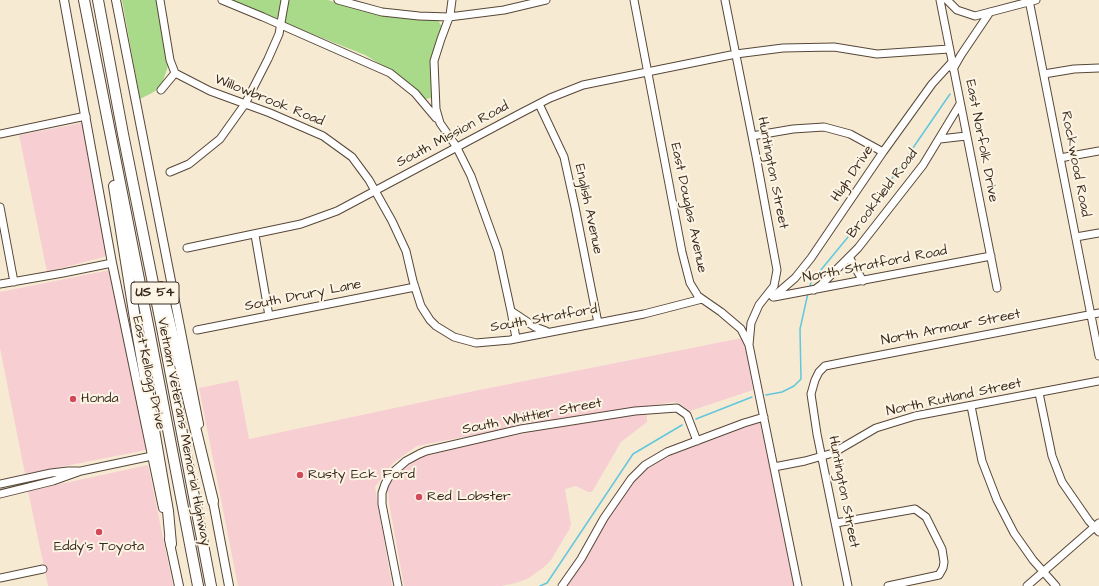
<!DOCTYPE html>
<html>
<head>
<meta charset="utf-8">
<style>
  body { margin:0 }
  canvas { display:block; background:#f7ead3 }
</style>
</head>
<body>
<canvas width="1099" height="586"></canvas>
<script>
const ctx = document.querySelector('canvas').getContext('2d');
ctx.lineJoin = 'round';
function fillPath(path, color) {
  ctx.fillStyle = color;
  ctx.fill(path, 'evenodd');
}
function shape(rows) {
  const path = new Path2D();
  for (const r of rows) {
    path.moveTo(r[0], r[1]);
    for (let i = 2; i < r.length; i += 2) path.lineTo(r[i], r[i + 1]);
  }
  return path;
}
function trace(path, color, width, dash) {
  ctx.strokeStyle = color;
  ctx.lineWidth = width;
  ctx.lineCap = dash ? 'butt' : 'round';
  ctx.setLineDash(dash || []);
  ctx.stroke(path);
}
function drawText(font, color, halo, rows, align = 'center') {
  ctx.font = font + ' "Architects Daughter",sans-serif';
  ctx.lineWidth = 4;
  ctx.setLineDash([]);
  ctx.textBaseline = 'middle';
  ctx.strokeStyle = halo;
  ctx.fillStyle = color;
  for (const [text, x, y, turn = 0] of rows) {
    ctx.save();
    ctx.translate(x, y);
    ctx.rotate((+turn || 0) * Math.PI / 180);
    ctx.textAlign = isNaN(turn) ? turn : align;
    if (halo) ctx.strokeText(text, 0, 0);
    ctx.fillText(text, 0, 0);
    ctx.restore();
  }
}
fillPath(shape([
  [82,123,107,256,47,272,19,135],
  [110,270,146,450,25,474,0,348,0,292],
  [742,338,745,344,753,390,690,411,679,403,674,402,647,406,647,422,621,442,592,492,588,492,576,486,565,489,571,524,569,530,551,560,544,567,529,578,516,583,501,586,404,586,389,503,388,491,389,485,395,476,416,460,426,456,483,442,552,428,551,421,520,426,417,446,393,463,375,487,392,586,238,586,199,388,238,380,249,439,479,390],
  [764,417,798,586,561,586,645,465,697,441],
  [148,465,173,586,48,586,28,491]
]), '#f7cfd3');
fillPath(shape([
  [122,0,158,0,168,66,162,84,158,89,152,93,140,99],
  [228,0,283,0,280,16,275,19],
  [288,0,328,0,370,12,435,18,438,20,442,27,433,51,431,64,433,96,431,98,425,99,392,71,365,55,287,24,284,19]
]), '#a8da89');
trace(shape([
  [810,287,811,282,871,209,950,94],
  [766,395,782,392,794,386,801,379,800,329,808,293],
  [696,419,752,397],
  [540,586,547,583,633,454,682,425]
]), '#60c7dc', 1.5);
const minor = shape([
  [160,0,170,60,175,73,210,91,270,113,323,136,352,157,369,180,392,221,406,251,413,281,421,306,430,320,436,326,454,337,476,343,510,340,644,314,702,299],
  [222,0,263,17,390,73,415,93,436,118],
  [338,0,382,12,419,16,449,17,504,10,546,0],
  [452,0,450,15,441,39,434,61,436,109,440,123,456,146,471,176,498,251,511,311,535,327,546,331],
  [634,0,682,252,690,283,698,296,721,312,741,329,749,345,798,586],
  [725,0,756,156,777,270,774,286,759,305,751,323,749,345],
  [940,0,997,288],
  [947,0,957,10,975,16,1036,0],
  [1029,0,1099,356],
  [953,69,961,55,990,12],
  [1044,74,1074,69,1099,68],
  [161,90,175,73],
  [539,104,564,157,575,207,598,323],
  [0,134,86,116],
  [752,136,793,129,824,127,850,134,883,152],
  [940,139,966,136],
  [1060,158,1099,151],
  [170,172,189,164,220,139,245,104,268,59,279,34,285,0],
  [0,207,14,282],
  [255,235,269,316],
  [1076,237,1099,233],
  [187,248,301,224,337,211,521,113,550,98,583,85,736,54,783,48,834,47,877,54,949,49],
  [849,257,863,281],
  [0,284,63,273,112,263],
  [814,290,821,285,858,248,923,165,960,104],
  [773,297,795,278,811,258,883,152,932,84,952,62],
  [774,297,991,256],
  [511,311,516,338],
  [197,330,415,287],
  [1039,393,1052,456,1062,482,1089,521,1099,532],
  [971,406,982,461,997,500,1014,533,1033,560,1056,586],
  [774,467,805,461,833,453,876,428,915,416,1099,381],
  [0,484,51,473,68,471,78,471],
  [0,494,53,481,81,471,152,456],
  [836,523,915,509,926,517,942,549,944,562,943,568,939,575,888,586],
  [0,578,43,569],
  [398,586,382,504,382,493,385,484,390,475,406,461,419,454,426,451,521,429,635,411,677,408,687,415,697,441],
  [562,586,581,559,604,518,631,479,645,465,667,452,744,423,764,417],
  [848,586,817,434,811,394,815,380,819,372,825,366,850,361,1099,313],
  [1027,586,1099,523]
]);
const major = shape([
  [64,0,112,263,163,508],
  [116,0,199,424],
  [212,496,229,586],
  [169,539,179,586]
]);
const highway = shape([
  [84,0,149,330,198,586],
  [98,0,123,134,162,328,211,586],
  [114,186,137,331,168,511,171,544],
  [161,287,213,501]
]);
trace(minor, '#574739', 9);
trace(major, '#574739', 10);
trace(highway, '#574739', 12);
trace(minor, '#fff', 7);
trace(major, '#fff', 8);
trace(highway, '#fff', 10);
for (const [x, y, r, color] of [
  [73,399,4,"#d1495b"],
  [300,475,4,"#d1495b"],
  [419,497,4,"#d1495b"],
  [99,532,4,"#d1495b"]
]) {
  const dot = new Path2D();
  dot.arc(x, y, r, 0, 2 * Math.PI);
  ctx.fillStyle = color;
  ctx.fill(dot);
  trace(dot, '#fcf5e5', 1.5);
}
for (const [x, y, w] of [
  [155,293,48]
]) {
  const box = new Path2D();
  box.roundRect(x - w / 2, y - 11, w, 22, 3);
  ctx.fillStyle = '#fcf5e5';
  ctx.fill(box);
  trace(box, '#3b2a1e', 1);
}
drawText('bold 13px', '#3b2a1e', null, [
  ["US 54",155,293]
]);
drawText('14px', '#3b2a1e', '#fcf5e5', [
  ["Willowbrook Road",269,101,22],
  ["South Mission Road",453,135,-28],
  ["East Norfolk Drive",981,141,79],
  ["Rockwood Road",1075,164,79],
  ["Huntington Street",772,173,79],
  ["High Drive",853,174,-56],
  ["Brookfield Road",883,194,-53],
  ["East Douglas Avenue",688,208,78],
  ["English Avenue",588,209,78],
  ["North Stratford Road",875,265,-11],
  ["South Drury Lane",303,296,-11],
  ["South Stratford",544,319,-10],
  ["North Armour Street",951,328,-11],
  ["East Kellogg Drive",148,373,78],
  ["North Rutland Street",954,398,-12],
  ["South Whittier Street",532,417,-11],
  ["Vietnam Veterans Memorial Highway",183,432,79],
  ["Huntington Street",843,492,79]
]);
drawText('14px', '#3b2a1e', '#fcf5e5', [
  ["Honda",81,399],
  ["Rusty Eck Ford",308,475],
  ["Red Lobster",427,497],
  ["Eddy's Toyota",99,547,"center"]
], 'left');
</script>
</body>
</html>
